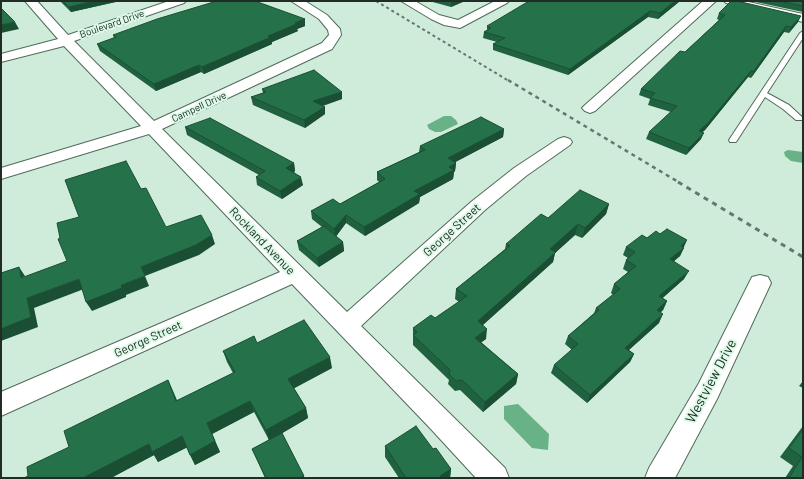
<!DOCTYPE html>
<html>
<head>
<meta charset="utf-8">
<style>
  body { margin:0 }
  #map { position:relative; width:804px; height:479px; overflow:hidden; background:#cfecda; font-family:Barlow,sans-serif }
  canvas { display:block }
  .frame { position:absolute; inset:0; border:2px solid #212c25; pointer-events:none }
</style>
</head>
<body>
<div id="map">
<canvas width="804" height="479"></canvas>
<div class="frame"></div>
</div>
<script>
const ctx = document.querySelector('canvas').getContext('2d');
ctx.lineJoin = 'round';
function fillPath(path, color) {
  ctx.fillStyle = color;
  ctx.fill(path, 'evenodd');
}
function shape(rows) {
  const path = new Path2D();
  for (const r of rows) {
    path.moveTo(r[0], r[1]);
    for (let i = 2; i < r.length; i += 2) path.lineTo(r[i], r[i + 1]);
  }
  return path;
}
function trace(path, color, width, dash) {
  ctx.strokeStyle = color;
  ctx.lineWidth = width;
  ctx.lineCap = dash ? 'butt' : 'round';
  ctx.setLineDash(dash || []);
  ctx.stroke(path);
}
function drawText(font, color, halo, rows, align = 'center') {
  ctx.font = font + ' Barlow,sans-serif';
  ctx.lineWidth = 4;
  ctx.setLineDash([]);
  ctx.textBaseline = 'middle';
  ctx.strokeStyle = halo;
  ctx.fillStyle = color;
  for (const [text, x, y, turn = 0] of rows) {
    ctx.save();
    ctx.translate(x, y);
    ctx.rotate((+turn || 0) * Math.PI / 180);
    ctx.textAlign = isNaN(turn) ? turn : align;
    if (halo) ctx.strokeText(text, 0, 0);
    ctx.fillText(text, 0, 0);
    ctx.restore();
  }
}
fillPath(shape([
  [444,116,451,116,456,120,458,124,441,132,435,132,429,129,427,125],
  [788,150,803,152,803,163,791,161,785,156,784,152],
  [518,404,549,434,548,450,532,448,504,419,504,406]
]), '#69b287');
const service = shape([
  [803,31,803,38,767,93,789,105,803,118,802,120,796,120,783,109,765,97,736,142,730,142,729,140,800,33,803,31]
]);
const minor = shape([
  [25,1,37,1,68,35,169,1,186,1,184,3,74,41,154,121,322,43,329,35,328,30,319,19,291,1,305,1,327,15,340,29,341,35,332,49,162,129,347,312,471,202,514,168,558,139,564,137,570,139,572,142,570,145,526,176,485,210,361,326,505,468,509,478,476,478,429,427,292,284,1,416,1,392,280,272,149,134,1,179,1,168,141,126,64,46,1,62,1,54,58,39,25,1],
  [401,1,415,1,439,15,458,20,495,1,509,1,507,3,460,28,444,25,431,19,401,1],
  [703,1,716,1,595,111,590,113,585,111,582,108,585,105,703,1],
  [724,1,744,1,803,14,803,22,726,3,724,1],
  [760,275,768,277,771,283,717,399,675,478,645,478,649,468,699,383,752,277,760,275]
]);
trace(service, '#516b5b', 2);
trace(minor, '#516b5b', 2);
fillPath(service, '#fff');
fillPath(minor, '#fff');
trace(shape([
  [376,1,509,81]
]), '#65776c', 2, [3, 3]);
trace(shape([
  [508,80,680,183]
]), '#65776c', 2.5, [4, 4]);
trace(shape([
  [678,182,803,257]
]), '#65776c', 3, [5, 5]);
fillPath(shape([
  [60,1,120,1,71,12],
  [429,1,465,1,451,7],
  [751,1,803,1,803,12],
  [679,2,658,19,648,17,568,75,493,50,493,44,497,42,483,38,484,32,487,30,487,26],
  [719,13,798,22,789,33,784,32,751,78,748,77,705,130,702,132,701,139,686,155,646,139,649,132,671,112,648,105,650,99,639,95,641,89,685,52,719,20,717,19],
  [305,19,305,26,297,29,298,31,272,42,272,44,204,74,201,72,156,91,100,51,97,44,114,38,113,35],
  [262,89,342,92,342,99,323,106,325,107,325,114,305,128,253,105,251,97,263,93],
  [185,127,294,163,295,171,294,172,303,185,282,199,257,185,256,177,259,175,187,135],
  [504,129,503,137,455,162,456,163,455,171,454,172,453,179,420,197,419,203,365,236,346,223,336,236,343,242,344,251,319,267,299,250,297,241,322,227,312,219,311,211,340,204,379,182,377,180,377,172,419,152,420,146],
  [609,204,606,214,582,238,575,235,555,253,553,262,483,325,486,339,481,342,518,374,516,384,483,412,460,390,455,391,448,384,449,380,413,345,413,328,435,318,459,302,455,299,456,289,505,249,506,244,548,218],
  [647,238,684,248,680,256,674,261,684,279,662,298,667,301,663,310,660,313,659,323,629,350,634,354,630,362,587,403,551,373,554,365,572,350,565,344,568,336,594,313,596,308,613,295,611,293,614,284,628,272,623,269,626,260,628,258,623,255,626,247],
  [257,343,332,368,294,388,306,408,308,418,282,433,304,476,304,478,265,478,252,449,269,440,254,412,212,434,220,452,195,465,187,447,158,462,154,455,111,478,24,478,28,476,69,447,168,380,177,401,233,373,227,362,223,351],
  [803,381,803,388,799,386],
  [803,426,803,478,785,478,793,466,780,457],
  [385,446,433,449,451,469,450,478,399,478,385,457]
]), '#206140');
fillPath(shape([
  [94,1,120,1,71,12,69,7],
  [454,1,465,1,451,7,451,2],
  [675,1,680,1,658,19,660,13],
  [650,11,648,17,568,75,570,69],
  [801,16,798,22,789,33,791,27],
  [305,19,305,26,297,29,298,31,272,42,272,44,204,74,202,67],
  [15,22,19,29,1,33,1,25],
  [786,26,784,32,751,78,754,71],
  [199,65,201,72,156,91,154,84],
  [751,71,748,77,705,130,696,138,699,131],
  [342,92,342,99,314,108,313,101],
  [325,107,325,114,305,128,304,120],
  [504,129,503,137,448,166,448,158],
  [704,133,701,139,686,155,689,148],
  [294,163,295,171,287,177,286,168],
  [456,163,455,171,454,172,453,179,420,197,419,203,365,236,364,227,449,167],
  [301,177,303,185,282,199,280,191],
  [609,204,606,214,582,238,585,228],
  [346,215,346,223,335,238,334,229],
  [578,224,575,235,555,253,553,262,476,331,478,321,550,249],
  [212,235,215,244,199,255,145,276,141,267],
  [687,240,680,256,666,268,670,259,681,246],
  [343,242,344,251,319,267,317,258],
  [19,267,25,276,21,278],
  [689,271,684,279,655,305,659,296],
  [145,276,149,286,126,295,126,297,92,311,86,302,121,285],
  [79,279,84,289,34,308,38,327,1,341,1,329,27,298],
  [667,301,663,310,653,319,657,310],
  [663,314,659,323,622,356,625,348],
  [487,329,486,339,474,348,475,338],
  [634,354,630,362,587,403,590,395],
  [330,357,332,368,291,390,288,379],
  [518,374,516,384,483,412,485,402],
  [168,380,173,391,182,412,176,401],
  [250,401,254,412,212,434,220,452,195,465,190,455,207,423],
  [306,408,308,418,269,441,266,430],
  [182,436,188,447,158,462,154,455,111,478,83,478,149,444],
  [451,469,450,478,440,478,440,476]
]), '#1a4f34');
const building = shape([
  [63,1,94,1,69,7,63,1],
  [217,1,255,1,305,19,295,23,297,24,268,36,271,37,202,67,199,65,154,84,97,44,116,37,113,35,157,19,217,1],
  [529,1,675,1,660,13,650,11,570,69,493,44,505,38,484,32,491,28,487,26,529,1],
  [731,1,737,1,801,16,791,27,786,26,754,71,751,71,708,123,699,131,704,133,689,148,649,132,677,106,650,98,655,93,641,89,680,51,685,52,725,15,719,13,731,1],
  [779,1,803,1,803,6,779,1],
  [1,8,15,22,1,25,1,8],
  [314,70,342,92,313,101,325,107,304,120,251,97,266,92,262,89,314,70],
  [481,117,504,129,448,158,456,163,449,167,454,170,414,191,420,194,364,227,346,215,334,229,311,211,333,199,340,204,385,179,377,172,425,150,420,146,481,117],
  [210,118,294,163,286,168,301,177,280,191,256,177,265,171,185,127,210,118],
  [126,161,141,189,146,188,166,227,201,215,212,235,196,245,141,267,145,276,121,285,122,288,86,302,79,279,27,298,31,317,1,329,1,273,19,267,21,278,67,261,58,239,60,238,57,223,79,217,65,180,126,161],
  [580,190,609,204,585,228,578,224,550,249,556,252,478,321,487,329,475,338,518,374,485,402,462,380,456,381,449,374,450,370,413,335,417,332,413,328,431,315,435,318,467,296,456,289,510,246,506,244,541,214,548,218,580,190],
  [324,226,343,242,317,258,297,241,324,226],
  [667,229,687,240,681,246,684,248,670,259,689,271,659,296,667,301,657,310,663,314,625,348,634,354,590,395,554,365,578,344,568,336,599,310,596,308,620,289,614,284,636,266,626,260,635,252,626,247,642,235,647,238,656,231,660,234,667,229],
  [304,320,330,357,288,379,306,408,266,430,250,401,207,423,215,441,190,455,182,436,152,452,149,444,83,478,24,478,28,476,27,467,69,447,64,431,168,380,176,401,235,372,223,351,254,336,257,343,304,320],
  [416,426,433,449,436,448,451,469,440,476,442,478,406,478,385,446,416,426],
  [803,429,803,478,789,478,802,457,789,448,803,429],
  [282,433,304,476,299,478,266,478,252,449,282,433]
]);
fillPath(building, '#25714a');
trace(building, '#1a4f34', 1);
drawText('10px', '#212c25', '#dcfae7', [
  ["Boulevard Drive",112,24,-19],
  ["Campell Drive",199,107,-25]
]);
drawText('12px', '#212c25', '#dcfae7', [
  ["George Street",452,230,-42],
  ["Rockland Avenue",262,241,46],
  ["George Street",148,339,-24]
]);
drawText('14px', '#212c25', '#dcfae7', [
  ["Westview Drive",711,381,-62]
]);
</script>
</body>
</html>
